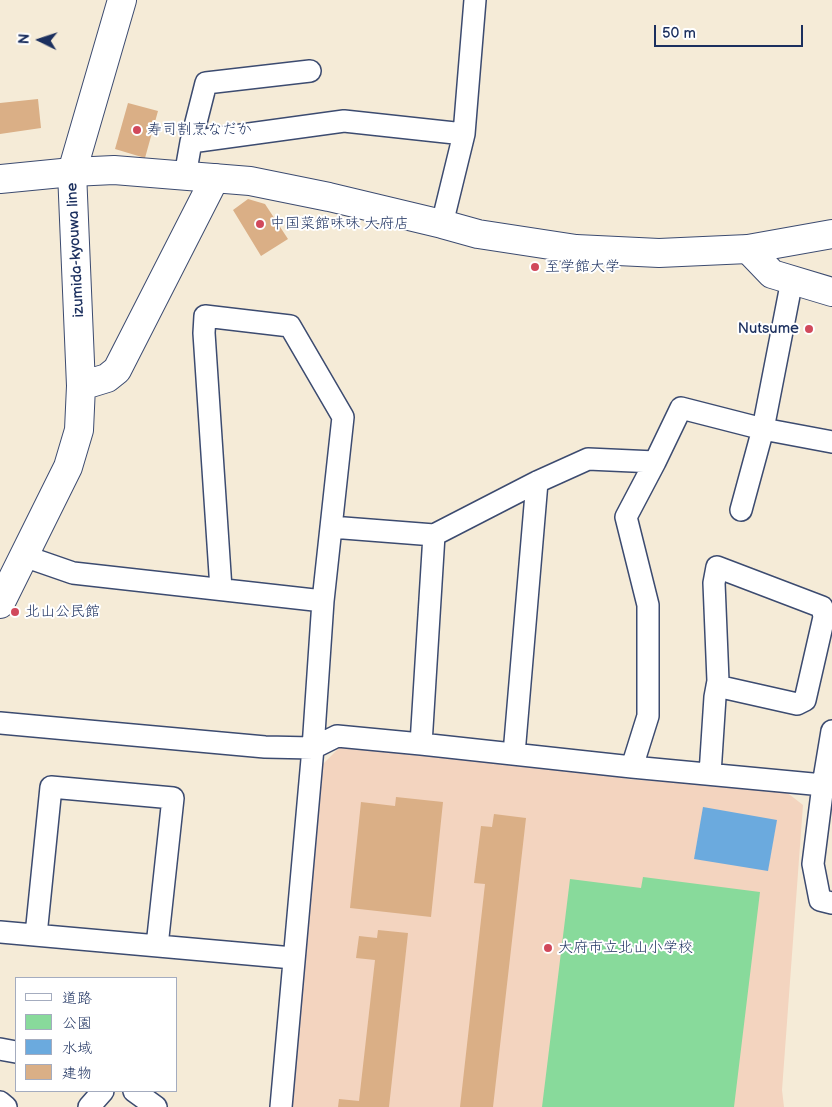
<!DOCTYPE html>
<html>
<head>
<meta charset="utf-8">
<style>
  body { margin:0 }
  #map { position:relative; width:832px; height:1107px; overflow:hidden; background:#f5ebd7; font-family:"Balsamiq Sans","Klee One",sans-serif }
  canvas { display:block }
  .legend { position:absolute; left:15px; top:977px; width:162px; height:115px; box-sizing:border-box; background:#fff; border:1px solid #a4acbf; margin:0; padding:6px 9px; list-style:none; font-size:15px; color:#1b2f5e }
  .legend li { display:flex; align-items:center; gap:10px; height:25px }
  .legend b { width:25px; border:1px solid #a4acbf }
  .north { position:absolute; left:15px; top:15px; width:50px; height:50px; -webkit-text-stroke:4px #fff; paint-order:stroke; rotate:274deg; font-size:14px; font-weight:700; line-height:20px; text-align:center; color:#1b2f5e }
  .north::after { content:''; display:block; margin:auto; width:18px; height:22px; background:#1b2f5e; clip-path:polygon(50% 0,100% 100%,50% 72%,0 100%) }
  .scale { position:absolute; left:654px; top:25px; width:149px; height:22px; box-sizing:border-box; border:2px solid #1b2f5e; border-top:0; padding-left:6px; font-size:15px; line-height:18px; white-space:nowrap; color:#1b2f5e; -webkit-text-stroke:4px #fff; paint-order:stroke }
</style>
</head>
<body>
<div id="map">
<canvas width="832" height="1107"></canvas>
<ul class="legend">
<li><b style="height:6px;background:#fff"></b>道路</li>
<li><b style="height:14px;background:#88da9b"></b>公園</li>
<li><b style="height:14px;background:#6baade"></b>水域</li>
<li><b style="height:14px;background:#daaf86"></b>建物</li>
</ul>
<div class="north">N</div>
<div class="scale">50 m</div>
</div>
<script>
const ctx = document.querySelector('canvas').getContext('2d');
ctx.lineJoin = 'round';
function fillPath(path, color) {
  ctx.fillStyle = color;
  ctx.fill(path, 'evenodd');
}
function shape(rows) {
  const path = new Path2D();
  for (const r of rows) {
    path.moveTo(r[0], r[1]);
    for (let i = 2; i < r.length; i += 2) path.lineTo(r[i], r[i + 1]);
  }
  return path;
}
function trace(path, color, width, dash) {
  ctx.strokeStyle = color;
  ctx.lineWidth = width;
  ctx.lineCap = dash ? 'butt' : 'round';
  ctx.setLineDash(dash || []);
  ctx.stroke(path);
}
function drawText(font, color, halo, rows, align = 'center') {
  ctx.font = font + ' "Balsamiq Sans","Klee One",sans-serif';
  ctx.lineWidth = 4;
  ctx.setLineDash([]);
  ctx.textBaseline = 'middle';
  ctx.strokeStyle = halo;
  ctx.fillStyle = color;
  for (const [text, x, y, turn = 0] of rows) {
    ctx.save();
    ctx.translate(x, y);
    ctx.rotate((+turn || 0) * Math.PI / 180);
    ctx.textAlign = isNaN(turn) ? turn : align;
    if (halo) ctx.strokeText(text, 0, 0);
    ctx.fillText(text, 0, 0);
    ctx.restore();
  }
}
fillPath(shape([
  [341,746,607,773,627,779,785,791,803,805,782,1090,784,1107,291,1107,315,772]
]), '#f3d4bf');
fillPath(shape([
  [643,877,760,892,734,1107,542,1107,570,879,641,888]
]), '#88da9b');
fillPath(shape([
  [703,807,777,820,768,871,694,859]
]), '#6baade');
fillPath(shape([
  [38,99,41,128,0,134,0,103],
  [128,103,158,111,145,158,115,149],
  [248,199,265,204,288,239,261,256,233,210],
  [396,797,443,802,431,917,350,908,361,802,395,806],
  [494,814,526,818,493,1107,460,1107,485,884,474,883,481,826,492,827],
  [378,930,408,933,389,1107,338,1107,339,1099,359,1101,375,960,356,958,359,936,377,938]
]), '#daaf86');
const minor = shape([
  [191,142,344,121,464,134],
  [185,176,191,142,206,83,310,71],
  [442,224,464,134,475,0],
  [741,510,763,429,792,280],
  [331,527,434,535,537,482,588,459,655,462],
  [24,556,73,573,323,601],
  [221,589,204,333,205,316,290,326,343,417,323,601,313,748,281,1107],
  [0,723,265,747,313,748,337,736,421,744,632,767,823,785],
  [832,731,823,785,813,864,820,900,832,903],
  [421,744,434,535],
  [514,754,537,482],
  [632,767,648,716,648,605,626,517,655,462,681,408,763,429,832,442],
  [710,774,715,697,718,681,714,583,717,567,822,607,824,617,805,700,797,704,717,686],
  [0,932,293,958],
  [36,935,51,787,173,798,157,946],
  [0,1049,16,1052],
  [134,1091,156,1107],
  [0,1102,6,1107],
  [89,1107,103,1091]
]);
const major = shape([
  [748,249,772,274,832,292],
  [81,386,107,378,117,370,215,178],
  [0,604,68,467,79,430,81,386,72,172,122,0]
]);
const highway = shape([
  [0,179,72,172,114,170,250,181,329,197,442,224,478,234,576,249,659,253,748,249,832,234]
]);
trace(minor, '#3c4b70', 24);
trace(major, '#3c4b70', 30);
trace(highway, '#3c4b70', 30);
trace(minor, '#fff', 21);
trace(major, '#fff', 28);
trace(highway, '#fff', 28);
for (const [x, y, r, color] of [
  [137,130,5,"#d1495b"],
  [260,224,5,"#d1495b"],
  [535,267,5,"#d1495b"],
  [809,329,5,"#d1495b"],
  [15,612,5,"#d1495b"],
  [548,948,5,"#d1495b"]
]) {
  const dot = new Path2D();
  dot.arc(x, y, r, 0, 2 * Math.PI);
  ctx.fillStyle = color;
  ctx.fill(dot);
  trace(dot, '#fff', 2);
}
drawText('15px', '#1b2f5e', '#fff', [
  ["寿司割烹なだか",147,130],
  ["中国菜館味味 大府店",270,224],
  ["至学館大学",545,267],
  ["Nutsume",799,329,"right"],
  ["北山公民館",25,612],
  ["大府市立北山小学校",558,948]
], 'left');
drawText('15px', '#1b2f5e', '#fff', [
  ["izumida-kyouwa line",76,250,-93]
]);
</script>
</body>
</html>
